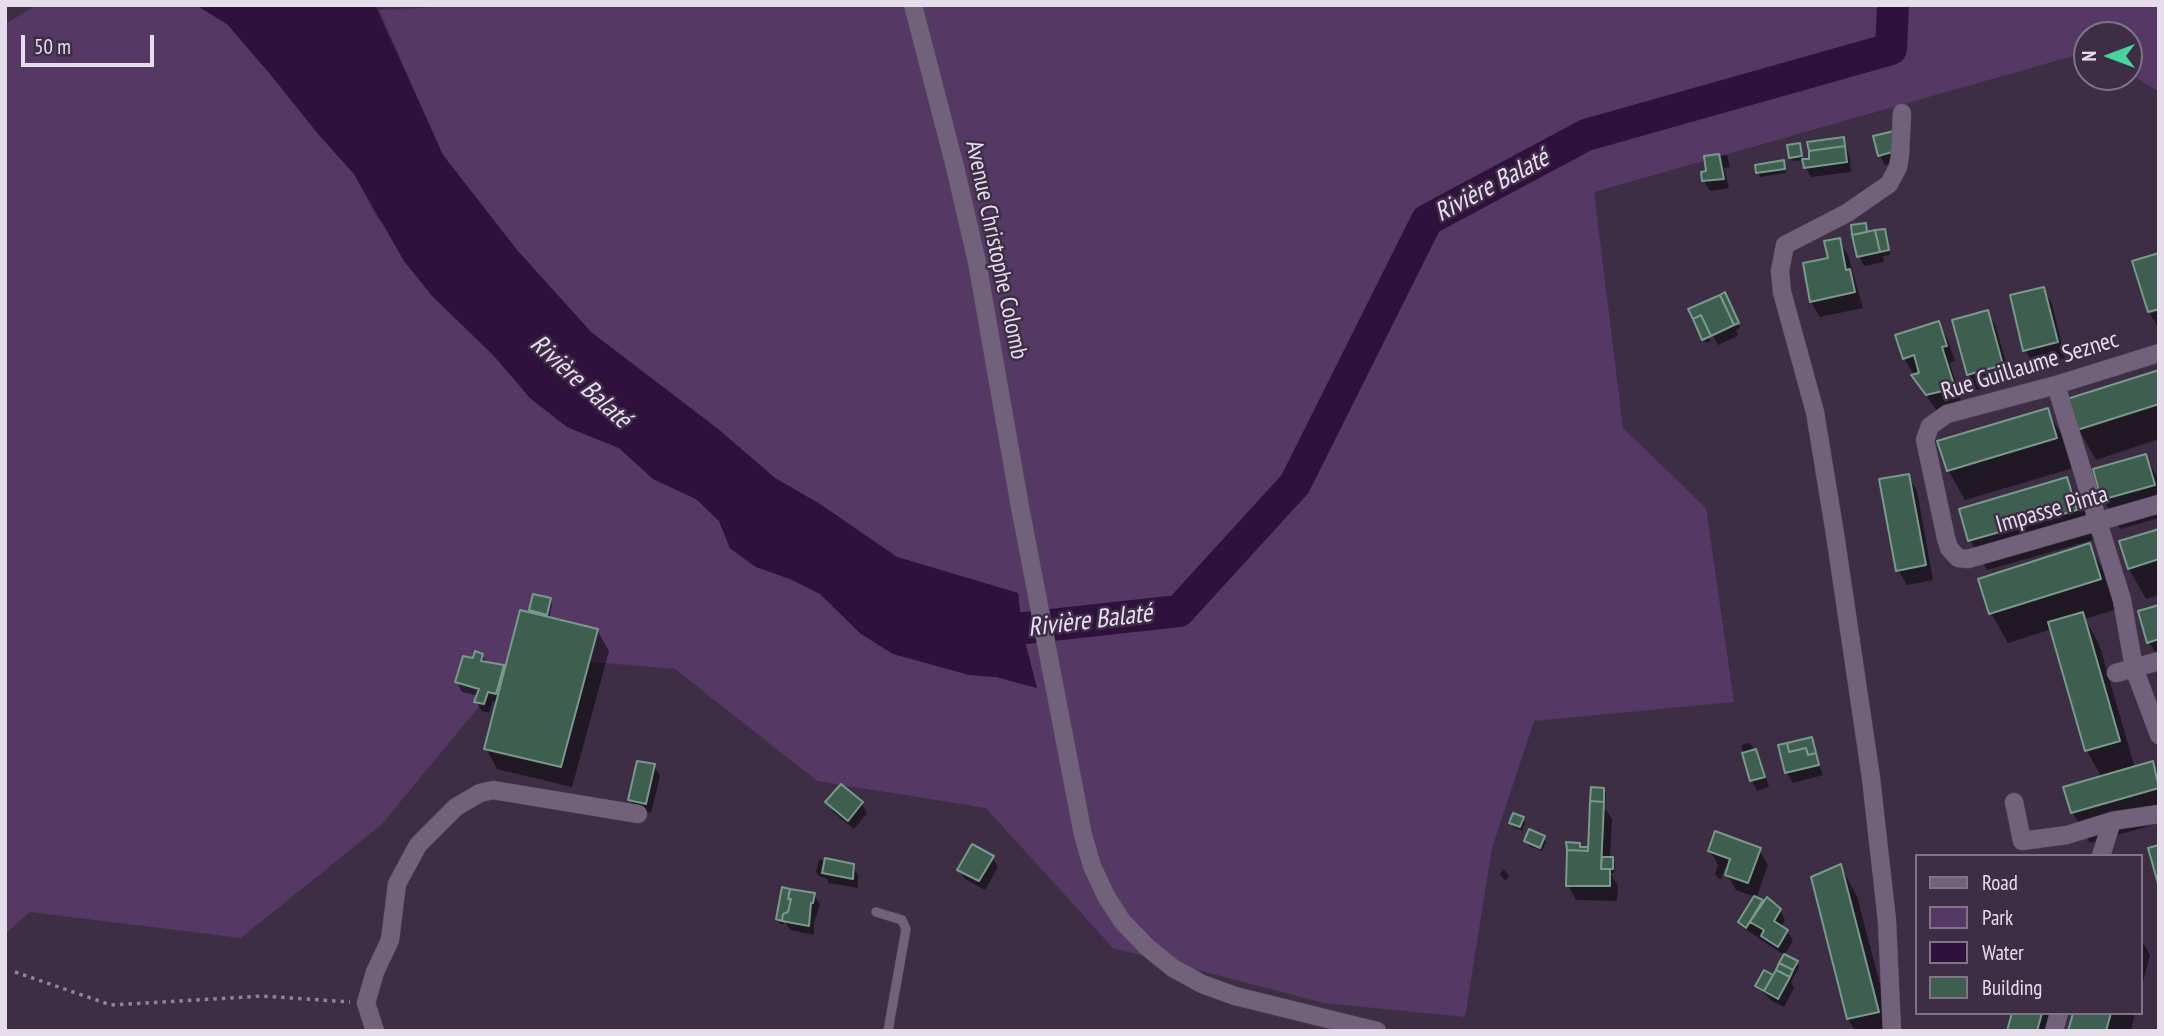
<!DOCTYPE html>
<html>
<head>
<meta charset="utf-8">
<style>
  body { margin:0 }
  #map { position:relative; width:2164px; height:1036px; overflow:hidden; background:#3d2e45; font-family:"PT Sans Narrow",sans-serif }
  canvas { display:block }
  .frame { position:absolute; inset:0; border:7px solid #e6ddeb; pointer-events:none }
  .legend { position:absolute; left:1915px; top:854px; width:228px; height:161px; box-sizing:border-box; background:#3d2e45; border:2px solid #817487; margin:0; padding:9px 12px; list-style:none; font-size:21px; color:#e6ddeb }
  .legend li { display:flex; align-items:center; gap:14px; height:35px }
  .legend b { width:35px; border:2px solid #817487 }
  .north { position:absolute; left:2073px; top:21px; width:70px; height:70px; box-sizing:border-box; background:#3d2e45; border:2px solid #817487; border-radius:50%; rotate:270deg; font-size:19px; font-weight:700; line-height:28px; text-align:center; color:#e6ddeb }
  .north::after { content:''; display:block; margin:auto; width:24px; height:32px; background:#48d49d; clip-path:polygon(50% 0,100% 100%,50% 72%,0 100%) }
  .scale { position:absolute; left:21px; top:35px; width:133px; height:32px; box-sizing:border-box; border:4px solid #e6ddeb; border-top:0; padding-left:9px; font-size:21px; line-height:24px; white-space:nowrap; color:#e6ddeb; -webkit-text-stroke:5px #3d2e45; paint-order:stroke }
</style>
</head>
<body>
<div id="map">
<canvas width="2164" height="1036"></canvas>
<div class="frame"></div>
<ul class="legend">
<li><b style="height:9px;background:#71617b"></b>Road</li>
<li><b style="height:19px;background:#553964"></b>Park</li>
<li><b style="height:19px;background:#30113e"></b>Water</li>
<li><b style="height:19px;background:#3e5e4f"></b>Building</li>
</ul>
<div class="north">N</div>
<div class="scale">50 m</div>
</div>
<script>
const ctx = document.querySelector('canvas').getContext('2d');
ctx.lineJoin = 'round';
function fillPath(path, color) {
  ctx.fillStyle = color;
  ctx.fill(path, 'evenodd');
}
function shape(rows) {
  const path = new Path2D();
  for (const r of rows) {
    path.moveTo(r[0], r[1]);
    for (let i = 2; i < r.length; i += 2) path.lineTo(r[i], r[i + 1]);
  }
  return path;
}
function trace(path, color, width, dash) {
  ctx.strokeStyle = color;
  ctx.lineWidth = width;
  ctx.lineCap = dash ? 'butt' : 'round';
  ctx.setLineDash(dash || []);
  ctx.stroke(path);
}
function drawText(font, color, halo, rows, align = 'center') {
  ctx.font = font + ' "PT Sans Narrow",sans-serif';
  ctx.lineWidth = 5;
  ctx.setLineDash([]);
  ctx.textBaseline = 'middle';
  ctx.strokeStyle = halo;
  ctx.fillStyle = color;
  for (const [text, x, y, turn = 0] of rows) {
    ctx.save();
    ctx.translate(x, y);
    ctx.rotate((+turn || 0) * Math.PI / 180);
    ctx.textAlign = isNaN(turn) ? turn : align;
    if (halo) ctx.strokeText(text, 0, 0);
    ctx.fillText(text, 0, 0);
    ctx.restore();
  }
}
fillPath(shape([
  [37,5,196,5,227,24,270,74,319,135,354,174,376,216,530,398,567,427,619,448,653,479,696,499,719,521,730,549,756,567,790,579,820,594,861,634,969,675,996,677,1036,688,1022,629,1018,593,897,557,820,504,775,478,718,429,591,332,517,250,443,155,379,10,481,5,2159,5,2159,92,2129,73,2129,35,2087,35,2087,52,1594,192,1623,428,1706,508,1734,702,1534,721,1492,848,1465,1017,1324,1003,1113,948,986,808,817,781,675,669,521,656,381,825,241,938,30,912,5,934,5,24]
]), '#553964');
fillPath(shape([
  [196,5,375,5,443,155,517,250,591,332,718,429,775,478,820,504,897,557,1018,593,1022,629,1037,688,996,677,969,675,893,654,861,634,820,594,790,579,756,567,730,548,719,521,696,499,653,479,619,448,567,427,530,398,493,355,432,296,404,261,354,174,319,135,270,74,227,24]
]), '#30113e');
fillPath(shape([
  [1897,132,1907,159,1885,165,1880,155],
  [1843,139,1850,158,1851,172,1811,177,1805,167,1811,160],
  [1799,145,1803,160,1793,161,1791,157],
  [1727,155,1730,167,1724,168,1729,188,1710,191,1704,181,1718,156,1722,162,1721,156],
  [1783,162,1786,173,1760,177,1758,172],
  [1865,225,1868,234,1886,235,1890,255,1883,256,1884,262,1864,266,1859,256],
  [1839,240,1848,255,1863,308,1820,317,1811,302],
  [2043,289,2052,304,2065,358,2034,365,2025,350],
  [1724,295,1740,328,1736,330,1738,336,1718,345,1708,327,1705,329,1711,341,1706,343,1690,310],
  [2159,311,2159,327,2158,327,2150,314],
  [1987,312,1996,327,2011,381,1977,390,1969,374],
  [1938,323,1947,338,1955,361,1950,363,1962,404,1936,410,1913,376,1921,374,1920,370,1913,373,1904,358],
  [2159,372,2159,439,2096,460,2079,430,2069,400],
  [2047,410,2065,440,2073,468,1965,500,1948,470],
  [2145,456,2159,480,2159,518,2120,529,2103,499],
  [1908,476,1917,491,1933,580,1907,585,1898,570],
  [2066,479,2084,509,2093,540,1987,570,1970,540],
  [2159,531,2159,595,2146,599,2129,569,2121,542],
  [2089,546,2106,575,2117,609,2085,619,2099,644,2135,768,2152,763,2159,774,2159,823,2090,843,2073,813,2066,788,2102,778,2087,751,2052,629,2008,643,1991,613],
  [549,599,552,604,549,619,597,630,609,651,572,787,497,769,486,748,498,702,493,701,489,713,482,711,476,702,478,696,462,692,457,682,474,661,482,655,487,663,503,667,506,672,534,615,531,610],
  [2159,607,2159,659,2149,642],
  [1750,743,1761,761,1769,787,1757,791,1752,781,1741,745],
  [1780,747,1817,760,1823,775,1793,783,1787,773],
  [654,766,660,776,651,813,635,810,630,800],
  [841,787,862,804,867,813,854,829,833,812,827,802],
  [1603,789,1606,794,1605,808,1612,819,1610,859,1615,863,1614,873,1610,873,1618,886,1617,901,1576,900,1568,885,1579,844,1581,848,1587,849,1590,853],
  [1522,819,1525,823,1522,831,1513,827,1511,823],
  [1544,838,1546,842,1542,851,1529,846,1526,841],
  [1759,850,1768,865,1756,899,1764,905,1780,910,1785,920,1781,927,1787,931,1793,941,1784,955,1742,927,1740,922,1755,897,1736,890,1727,875,1729,870,1725,868,1721,879,1718,878,1715,874,1718,865,1710,851],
  [992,857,998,867,985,890,965,879,959,870],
  [819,859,826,862,853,866,858,876,858,888,829,883,826,878,819,876,816,872],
  [1840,866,1857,896,1892,1031,1855,1031,1848,1019,1813,878],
  [1503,869,1509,875,1506,881,1500,875],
  [814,895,820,905,814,923,814,935,790,930,784,920,784,924,780,924,778,919],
  [2141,939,2150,955,2141,989],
  [1797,962,1799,967,1791,982,1794,988,1784,1007,1772,1001,1757,986],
  [2014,1013,2068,1013,2063,1031,2009,1031],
  [2074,1013,2135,1013,2131,1031,2070,1031]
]), '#0007');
trace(shape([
  [979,633,1179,611,1295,484,1427,220,1586,135,1891,49,1893,5]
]), '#30113e', 32);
const building = shape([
  [1898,130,1903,149,1878,156,1873,136,1898,130],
  [1844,137,1845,146,1809,151,1807,142,1844,137],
  [1800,143,1802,156,1789,158,1787,145,1800,143],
  [1845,146,1847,162,1804,168,1802,159,1809,159,1809,151,1845,146],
  [1719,154,1724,179,1702,181,1701,172,1706,171,1704,156,1719,154],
  [1784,160,1785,169,1756,173,1755,165,1784,160],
  [1866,223,1867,232,1852,235,1851,225,1866,223],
  [1885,229,1889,250,1880,252,1875,230,1885,229],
  [1875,230,1880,252,1857,257,1852,235,1875,230],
  [1840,238,1846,270,1850,269,1855,292,1810,302,1803,263,1828,258,1824,241,1840,238],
  [2159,253,2159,309,2148,312,2132,261,2159,253],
  [2044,287,2058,342,2023,351,2010,295,2044,287],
  [1725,292,1739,323,1734,325,1720,295,1725,292],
  [1720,295,1734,325,1711,336,1701,315,1693,319,1688,309,1720,295],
  [1988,310,2003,365,1967,375,1952,320,1988,310],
  [1701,315,1711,336,1702,340,1693,319,1701,315],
  [1939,321,1947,346,1942,347,1955,388,1926,395,1911,375,1919,373,1914,355,1903,359,1895,335,1939,321],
  [2159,370,2159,404,2077,430,2067,399,2159,370],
  [2048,408,2057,438,1947,471,1937,441,2048,408],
  [2146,454,2155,485,2101,500,2093,469,2146,454],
  [1909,474,1926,565,1896,571,1879,479,1909,474],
  [2067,477,2077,510,1968,541,1959,509,2067,477],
  [2159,529,2159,559,2128,569,2119,541,2159,529],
  [2090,543,2101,579,1989,614,1978,579,2090,543],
  [533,594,551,598,547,615,529,610,533,594],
  [2159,605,2159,639,2147,643,2138,611,2159,605],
  [520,610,598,629,561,767,484,749,520,610],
  [2083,612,2120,741,2085,751,2048,622,2083,612],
  [475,651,483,654,481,661,504,665,496,694,488,692,484,704,474,702,479,689,455,682,463,656,473,658,475,651],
  [1812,737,1816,753,1808,755,1806,748,1789,752,1787,743,1812,737],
  [1787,743,1789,752,1806,748,1808,755,1816,753,1819,765,1785,773,1778,745,1787,743],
  [1756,749,1765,777,1750,781,1742,753,1756,749],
  [637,761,655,764,646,804,628,800,637,761],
  [2153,761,2159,788,2071,813,2063,787,2153,761],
  [841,784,863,802,848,821,825,802,841,784],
  [1591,787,1604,788,1604,802,1590,801,1591,787],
  [1590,801,1604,802,1601,869,1610,869,1610,886,1566,886,1567,850,1588,851,1590,801],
  [1513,813,1524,817,1520,827,1509,823,1513,813],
  [1529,829,1545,836,1540,848,1524,841,1529,829],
  [1715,831,1761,848,1748,883,1725,875,1730,859,1708,851,1715,831],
  [1566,842,1580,843,1580,847,1588,847,1588,851,1567,850,1566,842],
  [972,844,994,856,979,881,957,870,972,844],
  [2159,845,2159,887,2148,848,2159,845],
  [1602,857,1613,857,1613,869,1601,869,1602,857],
  [825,858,854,864,853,879,822,873,825,858],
  [1841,864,1879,1012,1847,1019,1811,877,1841,864],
  [782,887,790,889,788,899,791,899,788,912,783,914,782,921,776,919,782,887],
  [790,889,815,893,813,903,811,903,809,926,782,921,783,914,788,912,791,899,788,899,790,889],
  [1754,896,1763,900,1746,928,1738,922,1754,896],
  [1767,897,1781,909,1774,921,1788,930,1778,947,1761,936,1764,930,1750,922,1767,897],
  [1784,954,1798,961,1793,970,1779,963,1784,954],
  [1779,963,1793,970,1790,977,1776,970,1779,963],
  [1764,970,1773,975,1764,991,1755,986,1764,970],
  [1776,970,1790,977,1778,999,1764,991,1776,970],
  [2012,1013,2042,1013,2037,1031,2007,1031,2012,1013],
  [2073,1013,2111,1013,2106,1031,2068,1031,2073,1013]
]);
fillPath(building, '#3e5e4f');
trace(building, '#789a89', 2);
const service = shape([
  [876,912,902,920,906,929,888,1031]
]);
const minor = shape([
  [2159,353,2056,385,1947,414,1930,426,1925,440,1946,538,1949,548,1958,558,1968,559,2159,504],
  [2056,385,2122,600,2134,668,2159,735],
  [2116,673,2159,661],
  [2014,802,2022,841,2067,835,2112,821,2159,814],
  [2101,856,2112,821],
  [375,1031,366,1003,375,972,390,940,397,884,418,845,456,807,480,793,493,790,638,814],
  [1892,1031,1887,921,1871,778,1835,534,1815,412,1782,292,1780,271,1785,245,1847,213,1889,184,1898,167,1900,156,1902,113],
  [2054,1031,2059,1013]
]);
const tertiary = shape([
  [913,5,955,167,977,262,1020,507,1083,835,1092,866,1106,896,1122,921,1147,947,1173,968,1202,984,1235,996,1377,1031]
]);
trace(service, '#564a5d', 10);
trace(minor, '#564a5d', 19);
trace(tertiary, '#564a5d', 19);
trace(shape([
  [15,972,111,1005,262,996,350,1002]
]), '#908496', 3.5, [3.5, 5]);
trace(service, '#71617b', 9);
trace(minor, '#71617b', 18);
trace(tertiary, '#71617b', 18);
drawText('24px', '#e6ddeb', '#3d2e45', [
  ["Avenue Christophe Colomb",996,250,78],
  ["Rue Guillaume Seznec",2030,366,-17],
  ["Impasse Pinta",2052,510,-16]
]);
drawText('italic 26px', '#efdbfa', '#3d2e45', [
  ["Rivière Balaté",1492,186,-28],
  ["Rivière Balaté",580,382,42],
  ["Rivière Balaté",1090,621,-7]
]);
</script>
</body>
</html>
